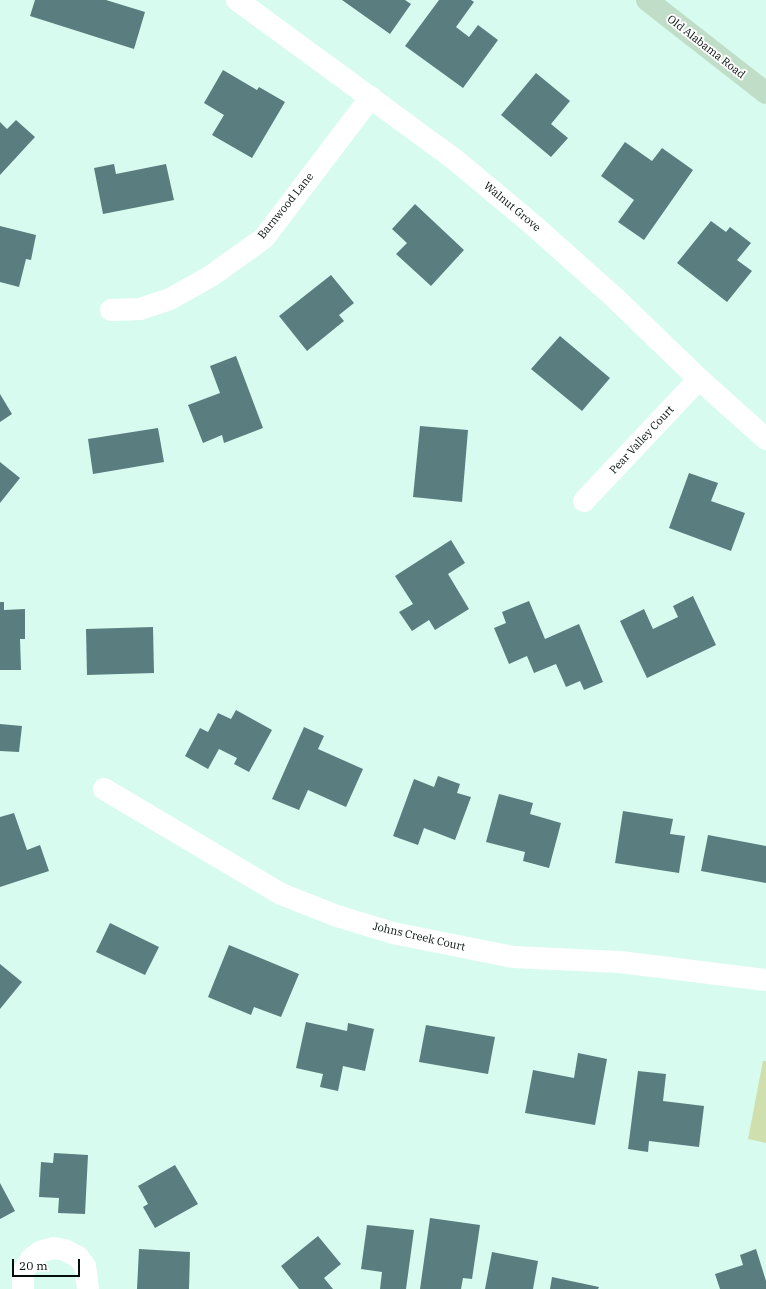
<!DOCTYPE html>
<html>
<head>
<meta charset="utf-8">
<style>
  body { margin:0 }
  #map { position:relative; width:766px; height:1289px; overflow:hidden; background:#d7fbef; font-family:"IBM Plex Serif",serif }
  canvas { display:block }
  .scale { position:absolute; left:12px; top:1259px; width:68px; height:18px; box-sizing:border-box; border:2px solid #040f0b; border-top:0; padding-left:5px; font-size:12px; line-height:14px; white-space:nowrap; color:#040f0b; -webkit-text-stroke:3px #fff; paint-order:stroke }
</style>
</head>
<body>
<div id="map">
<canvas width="766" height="1289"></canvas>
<div class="scale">20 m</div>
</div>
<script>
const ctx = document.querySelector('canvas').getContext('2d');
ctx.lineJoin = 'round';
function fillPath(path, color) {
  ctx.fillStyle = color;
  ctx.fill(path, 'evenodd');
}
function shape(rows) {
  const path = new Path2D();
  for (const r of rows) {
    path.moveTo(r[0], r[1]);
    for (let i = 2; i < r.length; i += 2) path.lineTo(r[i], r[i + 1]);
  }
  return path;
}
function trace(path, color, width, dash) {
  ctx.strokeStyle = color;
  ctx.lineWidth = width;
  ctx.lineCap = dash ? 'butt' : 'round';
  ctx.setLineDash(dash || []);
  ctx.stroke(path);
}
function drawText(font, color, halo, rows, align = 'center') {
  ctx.font = font + ' "IBM Plex Serif",serif';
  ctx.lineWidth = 4;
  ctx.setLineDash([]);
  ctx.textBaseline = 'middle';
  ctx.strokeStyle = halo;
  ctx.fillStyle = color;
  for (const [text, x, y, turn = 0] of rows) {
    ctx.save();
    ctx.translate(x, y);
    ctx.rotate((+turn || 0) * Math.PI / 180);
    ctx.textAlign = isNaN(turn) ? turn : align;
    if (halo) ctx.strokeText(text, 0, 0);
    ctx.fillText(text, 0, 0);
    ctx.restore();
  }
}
fillPath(shape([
  [763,1061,766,1061,766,1143,748,1139]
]), '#cfdfae');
fillPath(shape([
  [35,0,106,0,145,12,134,49,30,16],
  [342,0,405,0,411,4,390,34],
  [439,0,471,0,474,2,456,27,469,37,478,25,498,40,463,88,405,46],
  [223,70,257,90,259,87,285,102,252,158,212,135,224,115,204,103],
  [536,73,570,101,551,124,568,138,551,157,501,115],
  [16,120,35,137,0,175,0,122,7,129],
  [625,142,652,161,662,148,693,170,644,240,618,222,634,200,601,176],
  [114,164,116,174,166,164,174,200,103,214,94,168],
  [415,204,464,250,431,286,396,254,407,243,392,229],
  [711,221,726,232,730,227,751,243,737,260,752,271,727,302,677,263],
  [0,226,36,235,31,260,26,259,19,287,0,282],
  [331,275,354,303,339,315,344,321,307,351,279,316],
  [560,336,610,378,582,411,531,369],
  [236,356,263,428,224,443,222,435,203,443,188,405,220,393,210,366],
  [0,394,12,414,0,422],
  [420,426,468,430,462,502,413,497],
  [158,428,164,462,93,474,88,439],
  [0,462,20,478,0,503],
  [689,473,718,483,711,501,745,513,731,551,669,528],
  [451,540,465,563,448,574,469,609,435,630,429,620,412,631,399,612,413,604,395,576],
  [693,596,716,645,647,678,620,621,644,609,653,629,678,617,673,606],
  [529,601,545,639,579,624,603,682,584,690,580,681,566,687,556,664,534,673,527,656,509,664,494,628,506,623,502,612],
  [0,602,4,602,4,610,25,609,25,639,20,639,21,670,0,670],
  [153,627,154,673,87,675,86,629],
  [236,710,272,730,249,772,234,764,237,758,219,749,208,769,185,756,200,728,208,732,218,713,231,719],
  [0,724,22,726,19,752,0,751],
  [304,727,324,736,318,749,363,769,346,807,308,790,299,810,272,799],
  [438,776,460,784,457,793,471,797,455,840,424,828,418,845,393,836,414,779,434,787],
  [499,794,533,803,530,814,561,823,549,868,523,861,525,852,486,842],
  [623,811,673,819,670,834,685,836,679,873,615,863],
  [14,813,27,850,40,845,49,871,0,887,0,817],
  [708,835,766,846,766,883,701,871],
  [110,923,159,947,145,975,96,952],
  [229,945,299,974,281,1017,254,1007,251,1015,208,997],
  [0,964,22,982,0,1009],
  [306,1022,347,1031,348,1023,374,1029,365,1071,343,1066,338,1091,320,1087,323,1074,296,1068],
  [426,1025,495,1037,488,1074,419,1062],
  [578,1053,607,1059,595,1125,525,1113,533,1070,574,1078],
  [638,1071,666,1074,663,1101,704,1106,699,1147,649,1141,648,1152,628,1149],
  [54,1153,88,1155,85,1214,58,1213,59,1198,39,1197,41,1162,53,1163],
  [175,1165,198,1204,155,1228,143,1207,148,1204,138,1186],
  [0,1183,15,1211,0,1219],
  [430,1218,480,1225,472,1279,463,1278,461,1289,420,1289],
  [367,1225,414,1230,406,1289,380,1289,382,1272,361,1269],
  [318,1236,341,1264,324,1278,333,1289,299,1289,281,1266],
  [139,1249,190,1252,189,1289,137,1289],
  [756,1249,766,1281,766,1289,720,1289,715,1274,743,1265,740,1255],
  [492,1252,538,1261,533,1289,485,1289],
  [552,1277,599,1287,598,1289,550,1289]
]), '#5a7d7f');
trace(shape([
  [237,0,454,159,532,224,615,298,699,379,766,439],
  [111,310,140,309,170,299,211,276,264,238,371,97],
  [584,501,699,379],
  [104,789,281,894,337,916,393,933,513,957,620,962,766,980],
  [23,1289,23,1272,31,1259,40,1252,53,1248,65,1250,78,1257,85,1266,88,1289]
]), '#fff', 22);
trace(shape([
  [647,0,766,93]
]), '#c0ddc7', 22);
drawText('11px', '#040f0b', '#fff', [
  ["Old Alabama Road",706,47,38],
  ["Barnwood Lane",286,206,-51],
  ["Walnut Grove",512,207,40],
  ["Pear Valley Court",642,440,-47],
  ["Johns Creek Court",419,937,13]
]);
</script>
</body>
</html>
